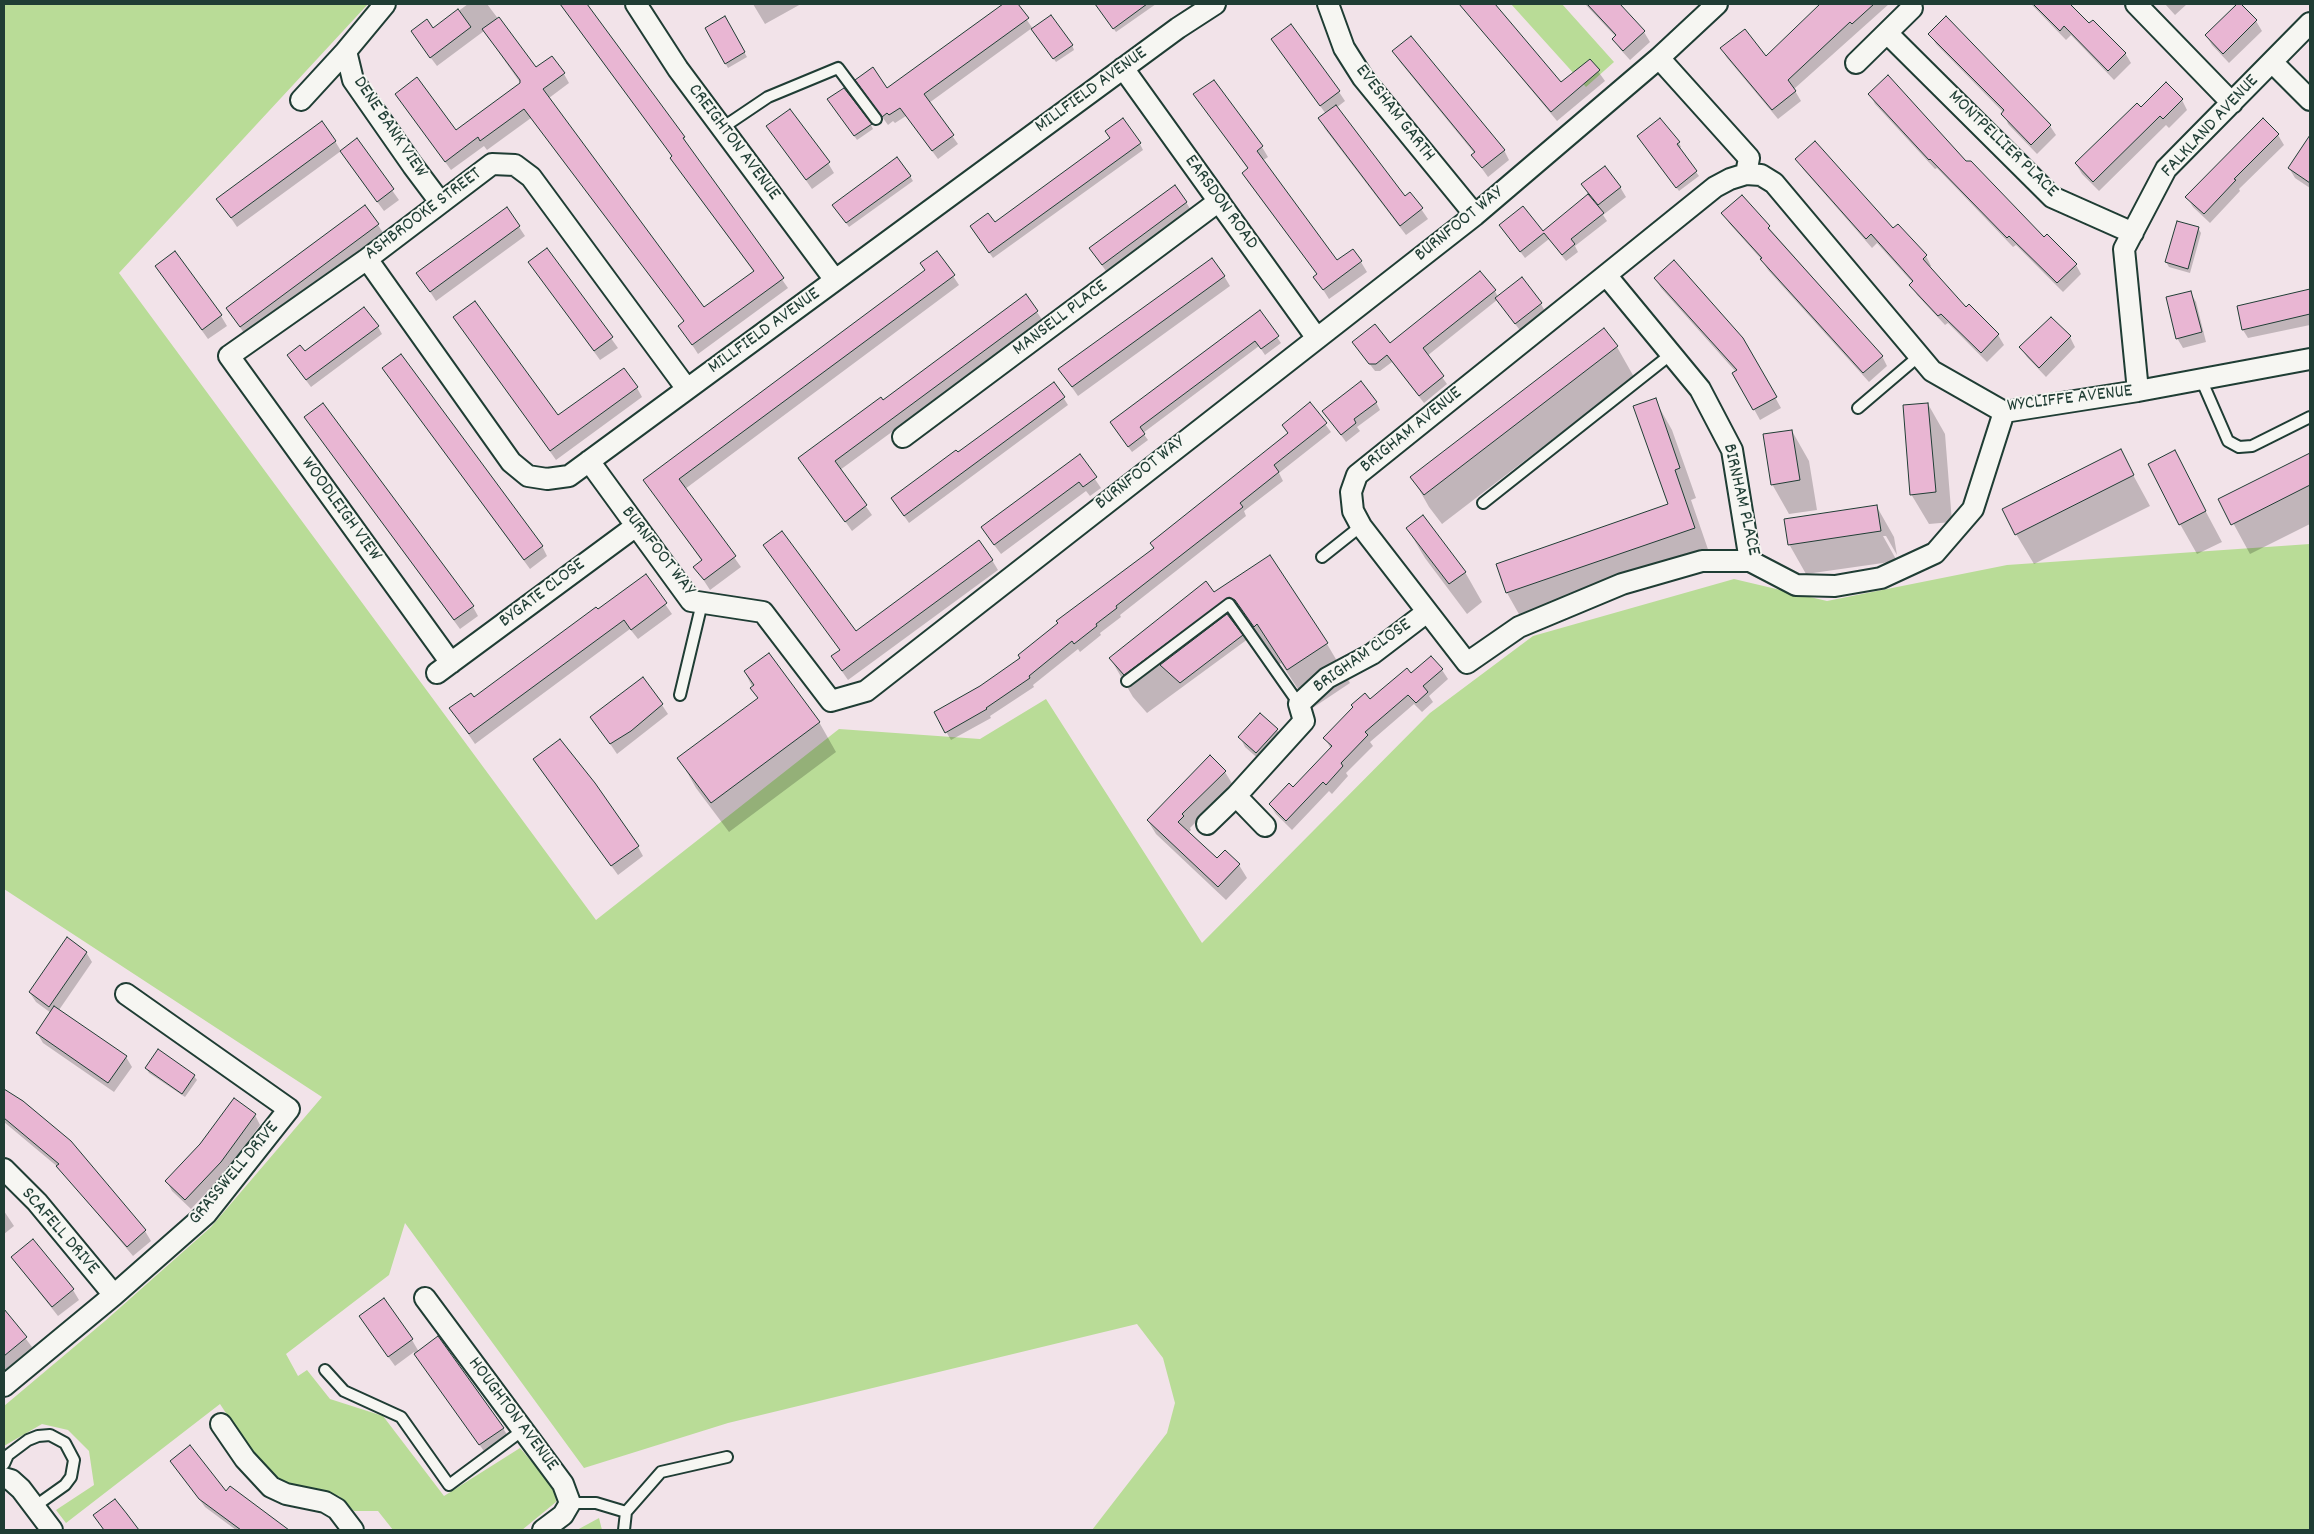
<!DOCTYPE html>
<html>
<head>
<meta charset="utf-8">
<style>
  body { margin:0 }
  #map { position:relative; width:2314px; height:1534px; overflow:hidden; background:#f2e3e9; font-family:Dekko,sans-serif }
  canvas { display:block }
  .frame { position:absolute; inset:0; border:5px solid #1f3d34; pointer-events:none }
</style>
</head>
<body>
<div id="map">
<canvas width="2314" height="1534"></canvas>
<div class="frame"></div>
</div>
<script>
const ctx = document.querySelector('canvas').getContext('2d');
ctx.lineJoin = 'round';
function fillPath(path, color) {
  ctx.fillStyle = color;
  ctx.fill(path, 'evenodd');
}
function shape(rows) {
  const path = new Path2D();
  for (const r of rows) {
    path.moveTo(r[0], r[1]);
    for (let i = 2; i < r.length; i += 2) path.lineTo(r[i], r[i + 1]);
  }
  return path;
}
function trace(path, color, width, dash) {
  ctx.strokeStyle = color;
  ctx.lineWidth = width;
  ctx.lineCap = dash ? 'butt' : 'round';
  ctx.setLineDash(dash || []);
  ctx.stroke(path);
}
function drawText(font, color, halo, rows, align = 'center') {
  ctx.font = font + ' Dekko,sans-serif';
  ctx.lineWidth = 4;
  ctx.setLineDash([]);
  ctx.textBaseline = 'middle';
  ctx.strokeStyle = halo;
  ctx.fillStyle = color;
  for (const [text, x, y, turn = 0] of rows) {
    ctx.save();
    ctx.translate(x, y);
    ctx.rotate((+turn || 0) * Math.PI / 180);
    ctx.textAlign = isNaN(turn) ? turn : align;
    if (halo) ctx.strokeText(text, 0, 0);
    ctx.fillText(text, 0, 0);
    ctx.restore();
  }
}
fillPath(shape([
  [4,4,368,4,119,273,596,920,839,729,980,739,1046,699,1202,943,1430,713,1533,636,1734,579,1827,601,2007,565,2310,544,2310,1530,1092,1530,1167,1433,1175,1403,1163,1358,1137,1324,728,1423,584,1468,405,1223,389,1275,286,1354,298,1376,307,1370,330,1399,383,1416,444,1496,520,1448,555,1489,556,1502,522,1530,393,1530,378,1511,354,1511,339,1496,292,1489,262,1468,220,1404,66,1523,56,1510,94,1485,89,1451,68,1430,42,1424,4,1446,4,1406,105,1321,211,1227,322,1097,4,889],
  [1511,4,1562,4,1614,62,1586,87],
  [599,1518,602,1530,577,1530]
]), '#b9dc97');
fillPath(shape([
  [468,4,487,4,536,69,564,74,569,83,549,98,704,309,754,272,677,167,671,158,673,157,560,4,586,4,684,138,689,148,788,288,698,354,680,326,685,322,531,118,487,150,484,146,451,170,396,94,455,132,521,84,484,31,437,66,418,41],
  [753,4,801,4,765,24],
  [1005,4,1016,4,1033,29,1072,45,1074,50,1056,62,1032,28,929,103,958,144,938,159,906,116,895,123,893,121,888,125,862,89,887,90],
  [1108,4,1156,4,1116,32,1106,18,1103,7],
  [1460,4,1493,4,1561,84,1590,60,1605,81,1557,121],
  [1585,4,1619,4,1644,32,1650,42,1630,60,1620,49,1614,39,1616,37],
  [1823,4,1825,6,1828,4,1889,4,1794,89,1801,101,1778,119,1727,58,1721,48,1766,58],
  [2031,4,2068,4,2089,25,2125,53,2131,63,2114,80,2071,35,2066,40],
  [2165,4,2187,4,2175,15],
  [2238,4,2256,21,2262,31,2229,63,2212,45,2206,35],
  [725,18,747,57,728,68,706,28],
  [1930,34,2050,126,2056,135,2037,154,2008,124,2004,113,1936,44],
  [1272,40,1339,92,1345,101,1336,108,1405,198,1410,193,1428,219,1406,235,1325,129,1320,119,1326,114],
  [1394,52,1504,150,1509,160,1488,177,1473,156,1475,154,1400,62],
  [1213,81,1262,147,1268,157,1262,161,1337,262,1361,262,1367,272,1329,299,1315,277,1318,275,1249,183,1243,173,1248,169,1195,95],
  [1870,94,1965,162,2044,239,2076,265,2081,274,2063,292,2016,245,2013,247,1937,168,1935,169,1875,104],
  [2182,100,2187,110,2169,128,2166,125,2099,191,2082,174,2076,164,2141,109],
  [832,104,871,125,873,129,857,140],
  [768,126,828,163,834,173,812,189],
  [2278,135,2284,145,2239,189,2240,191,2210,223,2193,207,2187,197],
  [1111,138,1140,144,1143,150,993,258,975,233,994,223],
  [356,140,399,200,384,211,347,161],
  [335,141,341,151,237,227,218,199],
  [1641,141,1679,143,1681,147,1679,149,1699,176,1679,191],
  [2301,150,2310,156,2310,188,2295,178,2289,168],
  [1797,159,1926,256,1931,266,1929,268,1966,308,1969,306,1998,335,2004,345,1987,362,1948,323,1945,325,1917,295,1911,285,1913,283,1877,243,1872,248,1803,169],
  [910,176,913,181,849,227,836,209],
  [1583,185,1620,187,1626,197,1603,215,1607,221,1575,246,1578,252,1566,261,1549,239,1525,258,1500,225,1542,232,1589,195],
  [1741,196,1882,356,1887,366,1869,382,1768,270,1761,259,1729,223,1723,213],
  [1186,202,1192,212,1108,274,1090,248],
  [365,206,384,234,246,336,227,308],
  [519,227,525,236,436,301,418,273],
  [2198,228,2201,233,2190,273,2169,267,2166,262],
  [547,249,618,348,600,360,529,262],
  [156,267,221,316,227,326,208,339],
  [953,276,959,285,685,489,741,567,710,590,695,567,702,561,644,480],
  [1224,276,1230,286,1078,396,1066,379,1060,369],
  [1655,278,1742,338,1781,408,1760,420,1734,373,1736,372,1661,288],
  [1495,291,1498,297,1541,304,1546,313,1522,333,1497,300,1427,356,1447,384,1424,403,1392,362,1380,371,1375,371,1358,349,1389,345],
  [2310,291,2310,325,2248,338,2243,330,2238,307],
  [2190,292,2196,302,2206,342,2183,348,2177,338],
  [1026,296,1043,321,840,470,872,515,852,531,800,458,882,401],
  [1259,312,1281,343,1265,355,1259,346,1143,433,1148,440,1132,452,1115,429],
  [455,318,558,416,637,388,642,397,556,460],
  [378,327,382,334,311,387,293,363,304,353],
  [1604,330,1617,347,1634,377,1442,524,1429,507,1412,477],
  [2070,337,2075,347,2046,377,2027,357,2021,348],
  [383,368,542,546,547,556,530,569],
  [1054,383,1068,405,909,523,896,505,958,454],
  [1655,400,1672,430,1696,498,1691,500,1711,558,1524,623,1507,593,1669,505],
  [1376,402,1380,410,1357,427,1360,431,1346,442,1324,412],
  [1310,404,1331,432,1279,473,1283,481,1244,511,1246,516,1120,615,1121,617,1100,633,1101,635,1080,652,1078,649,1033,685,1034,687,990,716,991,718,951,740,935,713,980,687,1022,659,1289,434,1283,425],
  [1928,404,1945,434,1952,522,1929,524,1911,494],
  [305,417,473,607,478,616,460,629],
  [1792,431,1809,461,1817,510,1789,514,1772,484],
  [2120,451,2150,506,2034,564,2016,534],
  [2174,452,2222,542,2197,554,2180,524],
  [2310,454,2310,524,2250,554,2220,499],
  [1079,456,1101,488,1090,496,1086,491,1001,554,988,537],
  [1877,507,1894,537,1897,555,1886,536,1883,536,1897,561,1806,574,1789,544],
  [1407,528,1465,572,1482,602,1467,614,1425,558],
  [764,546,856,632,992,560,998,570,848,680,832,657,841,651],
  [1270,557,1327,644,1350,683,1311,709,1281,663,1277,666,1252,636,1147,713,1133,697,1110,658],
  [645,576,672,614,638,639,630,629,475,744,451,709,473,699],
  [1442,670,1448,679,1429,696,1433,702,1422,712,1414,704,1370,742,1373,746,1346,773,1348,776,1332,794,1329,791,1292,830,1276,814,1270,805,1293,789,1331,749,1325,738,1370,701,1411,675],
  [745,672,819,722,836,752,729,832,696,788,679,758,758,699],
  [662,705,668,714,617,754,592,717],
  [1277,730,1282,740,1262,762,1245,747,1240,737],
  [1210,756,1225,772,1233,785,1190,828,1191,830,1188,833,1217,860,1239,865,1247,878,1226,900,1156,834,1148,821],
  [534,760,638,847,643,856,618,875],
  [86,952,92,962,59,1010,126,1057,132,1067,114,1092,43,1043,37,1033,51,1013,36,1002,30,993],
  [146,1068,194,1076,197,1080,185,1097,149,1073],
  [4,1091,22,1102,70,1142,145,1231,151,1241,133,1256,59,1168,4,1122],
  [255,1115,260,1125,226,1172,191,1209,172,1191,167,1182],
  [4,1211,14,1226,4,1234],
  [32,1241,73,1290,79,1300,58,1316,12,1258],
  [11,1319,32,1347,4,1371,4,1325],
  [366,1326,412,1340,419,1352,503,1428,509,1438,486,1454,414,1352,395,1366],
  [171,1461,226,1494,231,1488,286,1530,236,1530,205,1507],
  [114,1500,137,1530,104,1530,94,1516]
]), '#0003');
const building = shape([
  [560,4,587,4,685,137,683,138,784,278,692,345,678,326,684,321,524,109,480,141,478,137,445,162,395,94,417,77,456,130,520,83,520,80,482,29,499,17,536,67,552,56,565,73,543,89,704,307,754,271,670,158,672,156,560,4],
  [1003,4,1018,4,1029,18,924,94,954,135,932,151,900,108,889,115,887,113,882,117,855,80,873,67,887,88,1003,4],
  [1095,4,1147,4,1113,29,1095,4],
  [1459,4,1495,4,1561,82,1590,59,1600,70,1551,112,1459,4],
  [1587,4,1620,4,1645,31,1623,51,1612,39,1616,35,1587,4],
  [1820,4,1874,4,1852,24,1850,22,1788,80,1796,91,1772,110,1720,48,1745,29,1766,56,1820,4],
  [2033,4,2070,4,2089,23,2093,20,2126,53,2108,71,2064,26,2060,31,2033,4],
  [2237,4,2241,4,2257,20,2223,54,2205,35,2237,4],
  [458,9,471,27,430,58,411,31,427,19,433,28,458,9],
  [1051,15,1073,45,1053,59,1031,29,1051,15],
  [725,16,745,52,725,64,705,28,725,16],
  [1946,16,2051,125,2031,145,2001,114,2004,110,1928,34,1946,16],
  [1291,24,1340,91,1320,106,1271,39,1291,24],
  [1411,36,1505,150,1482,168,1471,155,1475,152,1392,51,1411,36],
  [1888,75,1966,161,1971,161,2044,237,2047,234,2077,264,2057,283,2009,236,2007,238,1930,159,1929,160,1868,94,1888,75],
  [1214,80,1263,146,1257,151,1337,260,1353,249,1362,261,1323,290,1313,277,1317,274,1242,173,1248,168,1193,94,1214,80],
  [2166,82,2183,99,2163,119,2160,116,2093,182,2075,163,2137,103,2141,107,2166,82],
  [844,88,872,124,854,136,827,99,844,88],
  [1336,105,1405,196,1410,192,1423,208,1400,226,1318,118,1336,105],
  [790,109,830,162,806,180,766,126,790,109],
  [1123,118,1141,143,989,253,970,226,988,213,995,222,1110,138,1105,131,1123,118],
  [1660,118,1680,142,1677,144,1697,171,1676,188,1637,136,1660,118],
  [2263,118,2279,134,2234,179,2236,180,2204,214,2185,197,2263,118],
  [322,121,336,141,231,218,216,199,322,121],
  [2310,135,2310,183,2288,168,2310,135],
  [357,138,394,189,377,202,340,151,357,138],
  [1815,141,1893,228,1898,224,1927,255,1923,259,1966,307,1969,304,1999,334,1981,353,1941,314,1938,316,1909,285,1913,281,1871,234,1866,239,1795,159,1815,141],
  [897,157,911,176,846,223,832,205,897,157],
  [1605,166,1621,187,1598,205,1581,184,1605,166],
  [1175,185,1187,202,1102,265,1089,248,1175,185],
  [1588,194,1604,213,1571,239,1575,244,1562,255,1544,233,1520,252,1499,225,1523,206,1543,231,1588,194],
  [1742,195,1770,226,1768,228,1883,356,1863,373,1760,259,1762,258,1721,213,1742,195],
  [365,205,379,224,240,327,226,308,365,205],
  [507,207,520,226,430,292,416,273,507,207],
  [2177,221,2199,227,2188,269,2165,262,2177,221],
  [547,248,613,337,594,351,528,262,547,248],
  [175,251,222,315,202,330,155,266,175,251],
  [937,251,955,275,679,479,736,556,704,580,693,567,702,560,643,480,925,270,920,263,937,251],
  [1212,258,1225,276,1072,387,1058,369,1212,258],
  [1674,260,1743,338,1777,397,1753,410,1732,373,1737,370,1654,278,1674,260],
  [1480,271,1496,290,1423,348,1444,376,1419,396,1387,355,1376,364,1369,364,1352,342,1375,324,1390,343,1480,271],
  [1522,277,1542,303,1515,324,1495,298,1522,277],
  [2310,289,2310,314,2242,330,2237,306,2310,289],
  [2191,291,2202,332,2176,339,2166,297,2191,291],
  [1026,294,1038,311,835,461,867,505,845,522,798,458,881,397,883,400,1026,294],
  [475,301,558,415,624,368,638,387,550,451,453,317,475,301],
  [364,307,379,326,306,380,287,355,300,345,305,351,364,307],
  [1260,310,1279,336,1261,349,1255,341,1140,427,1145,434,1128,447,1110,422,1260,310],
  [2051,317,2071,336,2039,368,2019,347,2051,317],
  [1604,328,1618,346,1424,495,1410,477,1604,328],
  [401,354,543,546,524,560,382,368,401,354],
  [1361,381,1377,402,1354,419,1356,423,1341,435,1322,411,1361,381],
  [1054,382,1065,397,904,516,891,498,956,450,958,452,1054,382],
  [1656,398,1680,468,1675,470,1695,528,1506,593,1496,564,1668,504,1633,406,1656,398],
  [1310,402,1327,423,1274,465,1279,472,1240,503,1243,507,1116,606,1117,608,1096,624,1097,626,1074,644,1072,641,1029,676,1030,678,986,708,987,709,945,733,934,712,980,686,1020,658,1018,655,1058,623,1056,621,1154,548,1150,543,1288,433,1282,425,1310,402],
  [323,403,474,606,454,620,304,417,323,403],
  [1928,403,1936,492,1910,495,1903,405,1928,403],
  [1792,430,1800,480,1771,485,1763,434,1792,430],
  [2121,449,2134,475,2015,535,2002,509,2121,449],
  [2175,450,2206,511,2179,525,2148,464,2175,450],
  [2310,453,2310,485,2231,525,2218,499,2310,453],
  [1080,454,1097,477,1083,487,1079,482,994,545,981,527,1080,454],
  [1877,505,1881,531,1788,545,1784,519,1877,505],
  [1423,515,1466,572,1449,584,1406,528,1423,515],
  [782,531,856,631,979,540,993,560,842,671,831,656,840,650,763,545,782,531],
  [1270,555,1328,643,1287,670,1257,624,1254,627,1235,600,1229,597,1124,675,1109,658,1206,581,1214,592,1270,555],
  [646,574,667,603,631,630,624,620,469,734,449,708,471,693,474,697,596,607,598,609,646,574],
  [1227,614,1243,635,1180,683,1160,665,1227,614],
  [769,653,820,722,711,803,677,758,758,698,750,688,754,685,744,671,769,653],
  [1431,656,1443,669,1423,686,1428,692,1416,703,1408,695,1365,732,1368,735,1341,763,1343,766,1326,785,1323,782,1286,821,1269,804,1289,783,1293,787,1332,746,1323,738,1353,707,1351,705,1365,693,1370,699,1407,668,1411,673,1431,656],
  [643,677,663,704,631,731,610,744,590,717,643,677],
  [1260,713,1278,729,1256,753,1238,737,1260,713],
  [560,739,595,783,639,846,611,866,533,759,560,739],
  [1210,755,1226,771,1182,814,1184,816,1178,822,1217,858,1225,850,1240,864,1218,887,1147,820,1210,755],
  [67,937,87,952,49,1007,29,992,67,937],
  [54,1006,127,1056,108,1083,36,1033,54,1006],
  [158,1049,195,1075,182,1094,145,1068,158,1049],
  [4,1089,23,1101,71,1141,146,1230,127,1247,56,1166,59,1164,4,1118,4,1089],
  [234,1098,256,1114,221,1162,185,1200,165,1181,200,1144,234,1098],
  [33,1239,74,1289,52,1307,11,1257,33,1239],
  [384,1298,413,1339,388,1357,359,1316,384,1298],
  [4,1309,27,1337,4,1356,4,1309],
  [438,1336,504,1428,479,1445,414,1354,438,1336],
  [190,1445,226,1491,230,1486,289,1530,241,1530,199,1499,170,1461,190,1445],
  [115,1499,127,1514,139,1530,104,1530,93,1515,115,1499]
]);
fillPath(building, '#e9b6d3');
trace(building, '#1f3d34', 1);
const lane = shape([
  [722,128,768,97,838,68,876,119],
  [2201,379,2228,441,2239,447,2252,446,2310,417],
  [1858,408,1919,356],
  [1483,503,1670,355],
  [1322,557,1361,526],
  [1127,681,1229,604,1299,704],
  [680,695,702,603],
  [325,1370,344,1391,401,1417,449,1485,523,1430],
  [4,1464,8,1455,28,1440,38,1436,50,1435,65,1443,74,1460,71,1477,65,1485,34,1507],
  [570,1503,596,1503,626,1512,661,1472,727,1457],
  [624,1530,626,1512]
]);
const street = shape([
  [385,4,346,51,353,80,413,166,440,202],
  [636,4,678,69,835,280],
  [1328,4,1344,48,1363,78,1475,215],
  [2136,4,2232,103],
  [1887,33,2052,197,2133,233],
  [1659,58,1749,158,1746,174],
  [2272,62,2310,100],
  [1856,63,1912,8],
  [1123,68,1316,337],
  [301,100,346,51],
  [367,259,511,462,528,476,547,479,569,476,1178,28,1215,4],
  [1606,275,1700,389,1732,450,1750,561,1796,585,1835,586,1881,578,1935,553,1973,509,2004,412],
  [2138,391,2124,249,2166,169,2310,23],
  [903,437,1219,201],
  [589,461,691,601,763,612,831,701,866,691,1475,215,1659,58,1717,4],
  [1750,561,1702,561,1622,584,1519,627,1467,663,1361,526,1353,511,1351,492,1357,475,1606,275,1715,187,1730,179,1746,174,1761,175,1774,183,1932,371,2004,412,2138,391,2310,359],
  [451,663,229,356,367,259,492,164,515,165,531,177,687,389],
  [437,673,636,526],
  [1236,796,1265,826],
  [1207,824,1236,796,1304,721,1299,704,1327,678,1372,654,1427,612],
  [4,1169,37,1202,114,1295],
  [425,1298,563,1484,570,1503,563,1515,543,1530],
  [4,1386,114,1295,206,1214,289,1109,126,994],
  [221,1424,245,1459,271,1487,286,1494,325,1502,337,1509,353,1530],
  [4,1478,11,1480,21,1489,52,1530]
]);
trace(lane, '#1f3d34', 14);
trace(street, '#1f3d34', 24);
trace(lane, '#f6f6f2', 10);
trace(street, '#f6f6f2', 20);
drawText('19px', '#1f3d34', '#f6f6f2', [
  ["MILLFIELD AVENUE",1092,91,-36],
  ["EVESHAM GARTH",1394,114,52],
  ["FALKLAND AVENUE",2211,127,-47],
  ["DENE BANK VIEW",389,128,56],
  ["CREIGHTON AVENUE",733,143,53],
  ["MONTPELLIER PLACE",2002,145,44],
  ["EARSDON ROAD",1220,203,54],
  ["ASHBROOKE STREET",424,215,-37],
  ["BURNFOOT WAY",1460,225,-39],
  ["MANSELL PLACE",1061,319,-37],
  ["MILLFIELD AVENUE",765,332,-36],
  ["WYCLIFFE AVENUE",2070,400,-7],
  ["BRIGHAM AVENUE",1412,431,-39],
  ["BURNFOOT WAY",1141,474,-38],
  ["BIRNHAM PLACE",1740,500,77],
  ["WOODLEIGH VIEW",340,510,54],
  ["BURNFOOT WAY",657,552,52],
  ["BYGATE CLOSE",543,594,-37],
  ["BRIGHAM CLOSE",1363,657,-35],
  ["GRASSWELL DRIVE",235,1174,-50],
  ["SCAFELL DRIVE",59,1232,49],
  ["HOUGHTON AVENUE",512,1415,53]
]);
</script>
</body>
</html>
